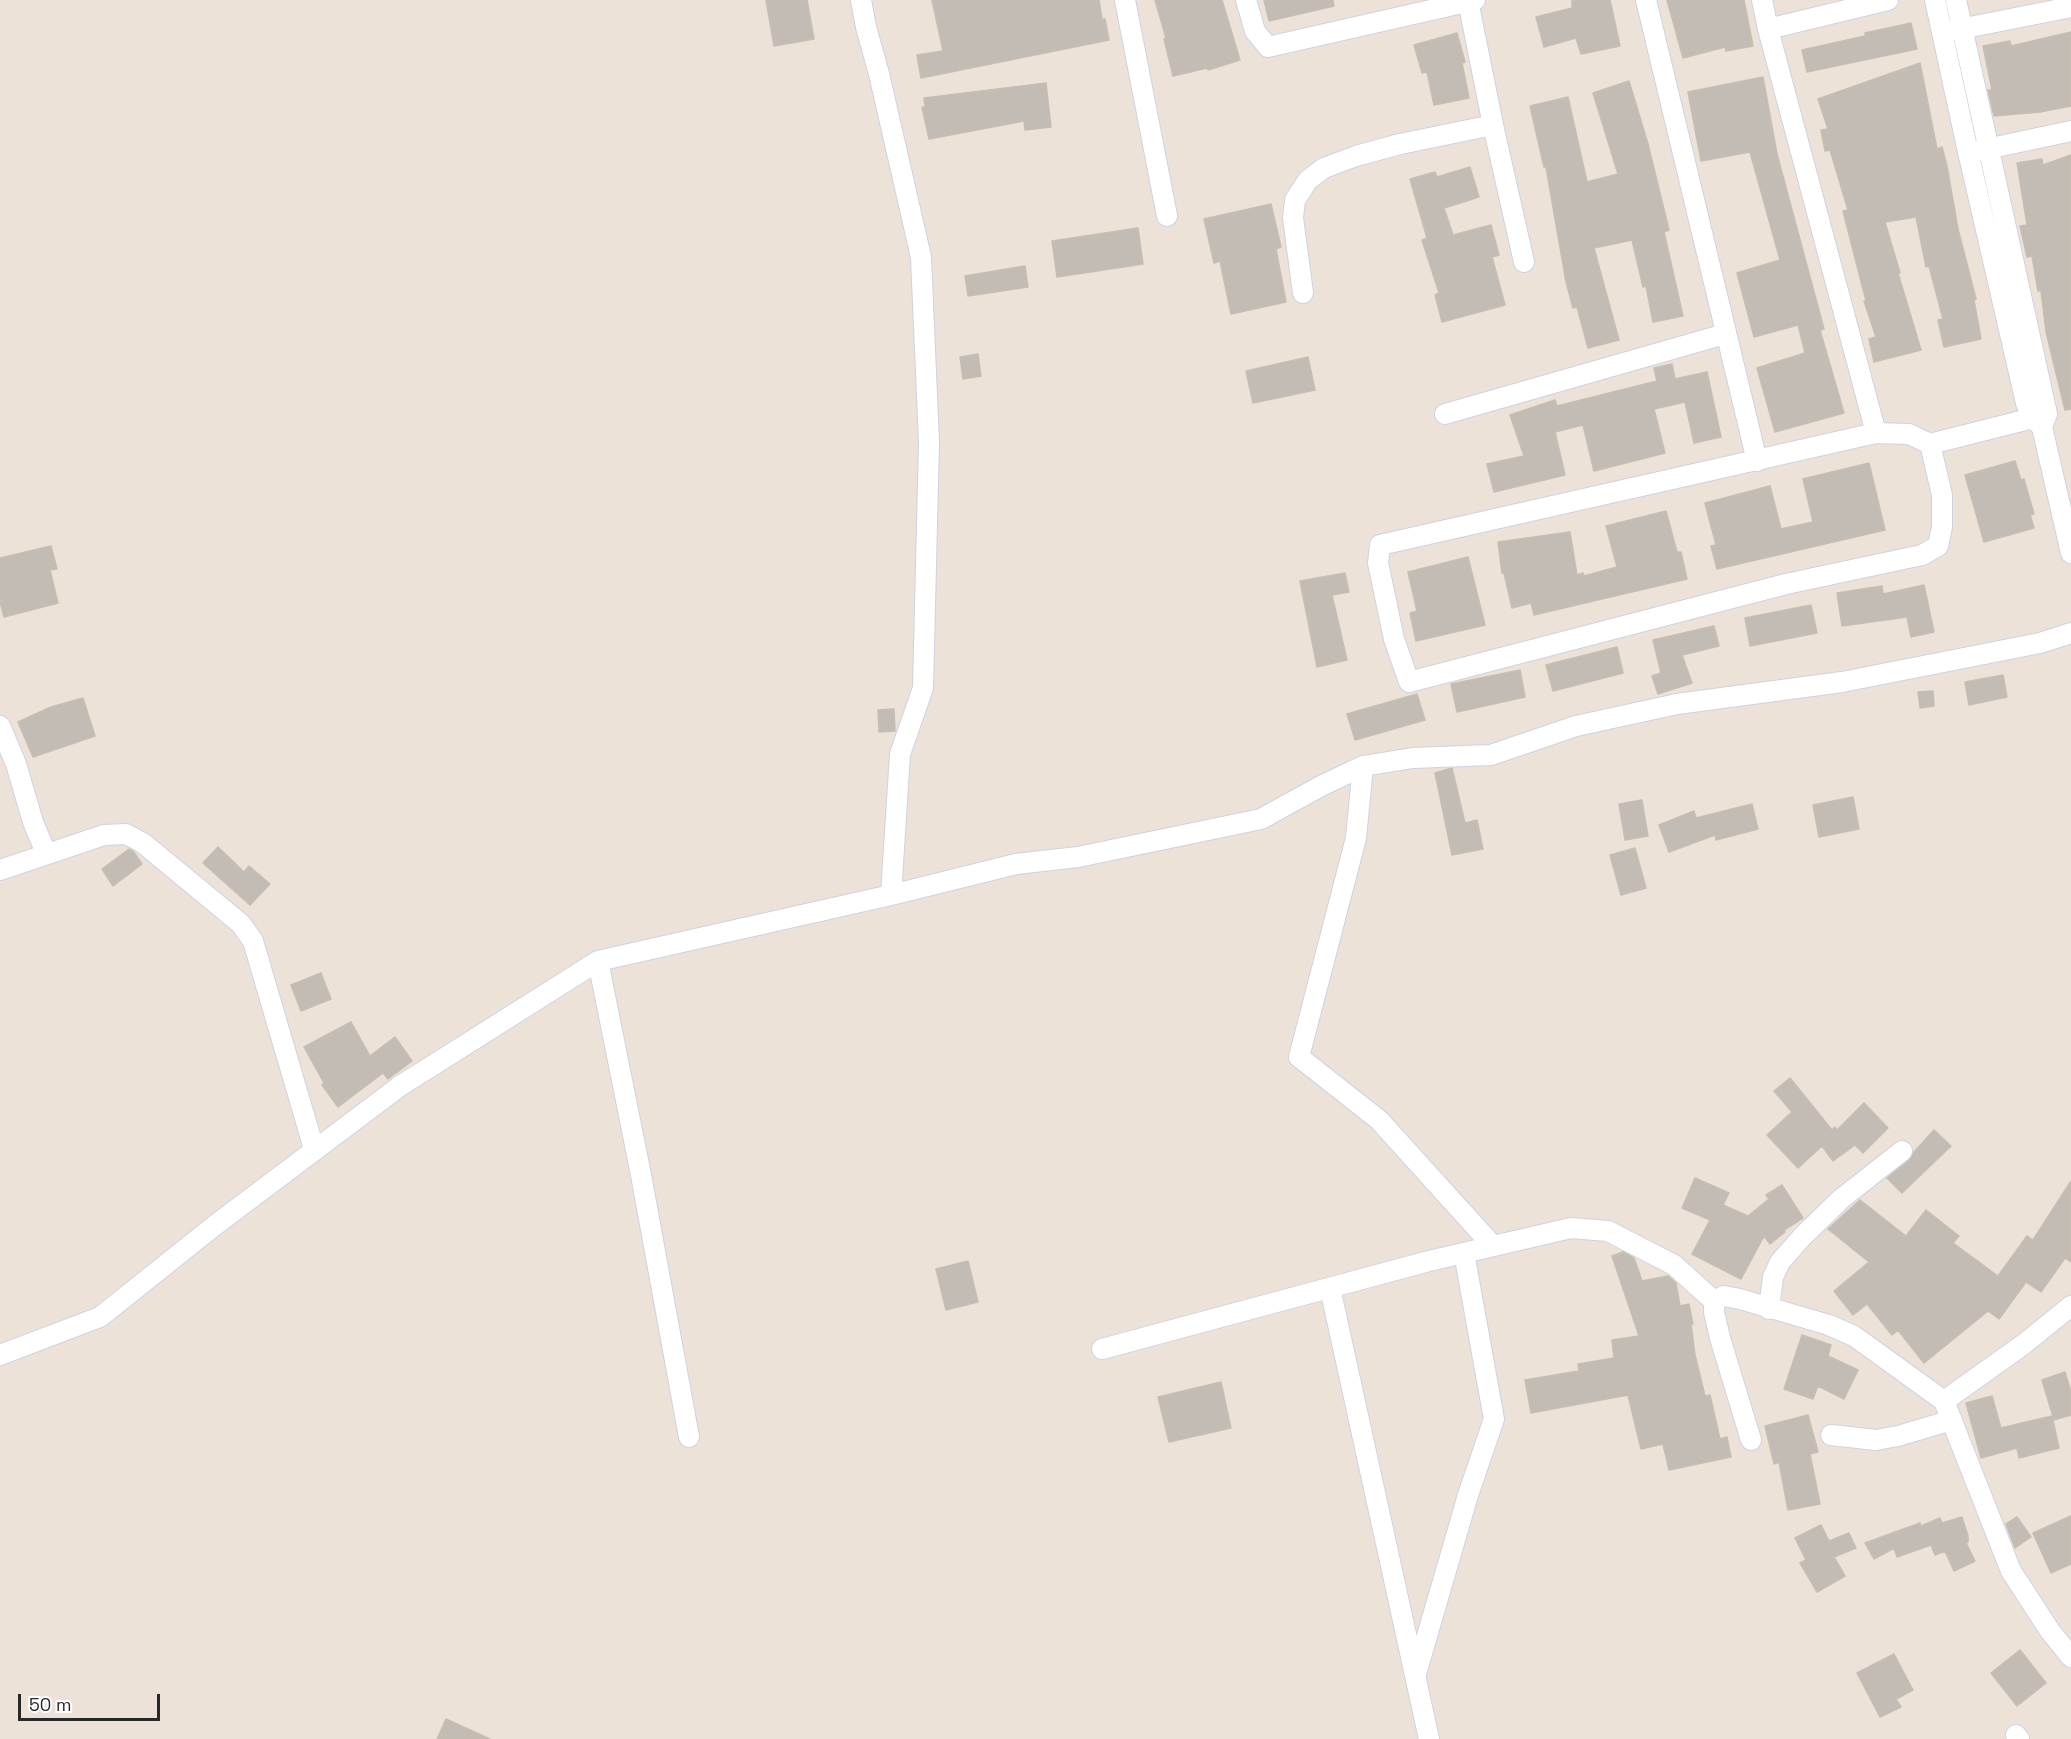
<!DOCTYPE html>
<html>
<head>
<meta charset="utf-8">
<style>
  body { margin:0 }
  #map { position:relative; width:2071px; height:1739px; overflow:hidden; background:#ece2d8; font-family:"Space Grotesk",sans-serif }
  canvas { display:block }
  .scale { position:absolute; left:18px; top:1694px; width:142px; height:27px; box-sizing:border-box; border:3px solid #282828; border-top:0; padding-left:8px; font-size:18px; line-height:21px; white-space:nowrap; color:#282828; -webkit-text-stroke:4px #fff; paint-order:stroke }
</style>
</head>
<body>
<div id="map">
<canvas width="2071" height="1739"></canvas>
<div class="scale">50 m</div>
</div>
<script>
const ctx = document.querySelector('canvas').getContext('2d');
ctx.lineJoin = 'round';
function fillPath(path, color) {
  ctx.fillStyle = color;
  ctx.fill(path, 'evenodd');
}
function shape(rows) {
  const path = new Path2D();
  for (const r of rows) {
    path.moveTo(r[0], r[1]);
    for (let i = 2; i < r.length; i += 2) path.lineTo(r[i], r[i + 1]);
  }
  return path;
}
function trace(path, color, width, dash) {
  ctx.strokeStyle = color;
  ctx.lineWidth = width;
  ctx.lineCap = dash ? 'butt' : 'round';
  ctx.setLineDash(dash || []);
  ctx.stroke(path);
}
const building = shape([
  [766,0,807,0,814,39,774,46,766,0],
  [932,0,1099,0,1102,19,1105,19,1109,40,921,78,917,55,943,51,932,0],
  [1155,0,1222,0,1240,60,1208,70,1207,68,1173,76,1164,39,1166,38,1155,0],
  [1264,0,1333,0,1334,6,1269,21,1264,0],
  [1572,0,1610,0,1620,46,1581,54,1576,38,1544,47,1536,17,1572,8,1572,0],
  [1667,0,1744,0,1753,46,1726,51,1725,47,1683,58,1667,0],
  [1911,23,1917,49,1807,72,1802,50,1865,36,1865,33,1911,23],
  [2071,32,2071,106,2040,112,1994,116,1988,90,1992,90,1983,46,2010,41,2011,46,2071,32],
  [1457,33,1465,62,1462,63,1469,98,1434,105,1427,72,1422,73,1414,45,1457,33],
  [1920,63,1937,149,1942,147,1947,166,1958,229,1976,299,1974,300,1981,339,1944,347,1938,320,1943,319,1929,266,1926,267,1916,217,1885,222,1900,273,1898,273,1921,350,1874,362,1869,339,1876,337,1864,301,1866,301,1843,211,1848,210,1830,150,1825,151,1821,130,1828,129,1818,99,1920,63],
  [1763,77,1777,154,1824,329,1820,330,1844,413,1775,432,1757,368,1805,353,1798,325,1754,337,1737,273,1780,260,1750,152,1701,161,1688,92,1763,77],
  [1629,81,1648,144,1669,230,1664,232,1683,316,1653,322,1646,286,1643,287,1632,240,1594,248,1619,340,1588,348,1577,307,1573,308,1566,282,1546,167,1544,167,1530,106,1568,97,1587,182,1618,174,1593,93,1629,81],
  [1046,83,1051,127,1025,130,1024,121,929,139,922,107,925,107,924,98,1046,83],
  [2071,155,2071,409,2065,410,2046,332,2041,291,2038,291,2032,256,2027,257,2020,226,2027,225,2017,163,2042,159,2043,165,2071,155],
  [1470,167,1479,197,1444,208,1453,235,1491,225,1499,255,1492,257,1505,305,1442,322,1435,295,1439,293,1422,240,1427,238,1410,179,1435,172,1437,177,1470,167],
  [1271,204,1281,247,1276,249,1286,302,1231,314,1220,261,1214,263,1204,219,1271,204],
  [1138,228,1143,264,1057,277,1052,241,1138,228],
  [1025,266,1028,287,968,296,965,276,1025,266],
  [978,354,981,376,963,379,960,357,978,354],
  [1308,357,1315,390,1253,403,1246,371,1308,357],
  [1672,364,1675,379,1707,372,1721,437,1694,443,1685,402,1654,409,1665,453,1594,471,1583,425,1555,432,1565,475,1494,492,1487,464,1524,456,1510,415,1555,400,1557,406,1657,381,1654,368,1672,364],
  [2015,461,2021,480,2024,479,2034,514,2030,515,2034,528,1984,542,1965,475,2015,461],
  [1869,463,1885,530,1717,569,1711,546,1716,545,1705,503,1770,486,1781,529,1813,522,1803,479,1869,463],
  [1666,511,1677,552,1681,552,1687,579,1534,615,1531,603,1512,608,1504,573,1502,573,1498,542,1570,532,1577,575,1583,573,1584,576,1617,567,1606,526,1666,511],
  [51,546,57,569,50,570,58,603,4,617,0,602,0,558,51,546],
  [1468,557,1485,625,1416,641,1410,613,1417,611,1408,572,1468,557],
  [1345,573,1349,592,1332,595,1347,660,1317,667,1300,581,1345,573],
  [1924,585,1934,632,1911,637,1907,617,1842,626,1837,593,1882,586,1883,594,1924,585],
  [1811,605,1817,633,1750,646,1745,618,1811,605],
  [1714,626,1719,646,1682,655,1692,683,1658,694,1652,676,1661,673,1653,640,1714,626],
  [1617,647,1623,673,1553,691,1546,665,1617,647],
  [1520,670,1525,697,1457,712,1451,684,1520,670],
  [2003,675,2007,697,1969,705,1965,682,2003,675],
  [1933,691,1934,706,1920,708,1918,692,1933,691],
  [1417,694,1425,720,1355,740,1347,714,1417,694],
  [83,698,95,736,33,757,18,722,51,707,83,698],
  [894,709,895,731,879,732,878,710,894,709],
  [1452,768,1465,823,1477,820,1483,849,1452,855,1435,773,1452,768],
  [1853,797,1859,829,1819,837,1813,805,1853,797],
  [1642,800,1648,836,1625,840,1619,804,1642,800],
  [1752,804,1758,829,1716,840,1715,835,1669,852,1659,825,1694,811,1696,818,1752,804],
  [218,847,244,872,249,866,270,884,250,905,203,863,218,847],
  [1635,848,1646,888,1621,895,1610,855,1635,848],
  [129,849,133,851,142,864,113,886,102,869,129,849],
  [321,973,331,999,301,1011,291,985,321,973],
  [351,1022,370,1056,395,1037,412,1061,388,1079,383,1073,338,1107,322,1085,324,1083,304,1047,351,1022],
  [1790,1078,1832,1130,1835,1127,1837,1130,1864,1103,1888,1128,1863,1153,1855,1145,1833,1161,1822,1146,1798,1168,1767,1135,1792,1112,1774,1091,1790,1078],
  [1934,1130,1951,1146,1902,1193,1887,1178,1909,1160,1914,1152,1934,1130],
  [1695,1178,1729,1193,1723,1205,1748,1216,1769,1199,1766,1195,1782,1185,1803,1218,1784,1230,1785,1232,1770,1244,1764,1236,1741,1279,1692,1254,1710,1220,1682,1208,1695,1178],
  [2071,1181,2071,1262,2065,1258,2041,1292,2026,1282,1999,1319,1988,1311,1924,1363,1898,1330,1892,1335,1867,1304,1853,1315,1834,1291,1869,1262,1828,1229,1860,1200,1906,1236,1926,1210,1959,1236,1953,1243,1998,1276,2027,1236,2033,1240,2071,1181],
  [1623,1252,1634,1258,1642,1281,1668,1276,1676,1283,1680,1306,1689,1304,1693,1324,1691,1324,1695,1355,1705,1396,1710,1395,1720,1439,1727,1437,1731,1457,1669,1470,1663,1444,1641,1449,1628,1395,1531,1413,1525,1380,1579,1371,1578,1364,1614,1358,1612,1340,1639,1336,1612,1256,1623,1252],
  [968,1261,978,1302,946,1310,936,1269,968,1261],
  [1802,1335,1831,1345,1828,1356,1858,1370,1844,1399,1818,1386,1813,1399,1784,1389,1802,1335],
  [2065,1372,2071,1392,2071,1415,2054,1420,2042,1380,2065,1372],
  [1221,1382,1231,1428,1169,1442,1158,1397,1221,1382],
  [1992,1396,2001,1428,2052,1416,2059,1448,2019,1458,2017,1448,1981,1458,1966,1403,1992,1396],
  [1808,1415,1818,1452,1810,1454,1820,1504,1788,1510,1779,1462,1774,1464,1765,1426,1808,1415],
  [2071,1516,2071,1564,2051,1573,2033,1533,2071,1516],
  [1962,1517,1968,1536,1968,1542,1966,1543,1975,1561,1954,1571,1945,1551,1935,1555,1931,1545,1897,1557,1894,1548,1874,1559,1865,1543,1920,1523,1921,1526,1940,1518,1942,1523,1962,1517],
  [2017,1517,2031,1537,2015,1548,2006,1524,2017,1517],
  [1821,1525,1829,1541,1849,1533,1856,1548,1834,1557,1845,1576,1817,1592,1800,1563,1806,1560,1795,1538,1821,1525],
  [2020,1650,2046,1683,2017,1706,1991,1673,2020,1650],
  [1894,1654,1913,1690,1896,1699,1901,1707,1880,1717,1857,1673,1894,1654],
  [446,1719,490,1739,437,1739,446,1719]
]);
fillPath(building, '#c3bcb5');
trace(building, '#c7beb2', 1.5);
const minor = shape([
  [861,0,866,27,879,74,921,257,929,442,923,688,900,754,891,895],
  [1125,0,1167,216],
  [1246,0,1255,31,1268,47,1475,0],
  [1646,0,1757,461],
  [1762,0,1768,29,1876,433],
  [1935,0,1968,152,2026,403,2033,418,2042,427],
  [1956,0,2047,414,2042,427,2071,553],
  [1468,1,1493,125,1524,262],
  [1768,29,1888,0],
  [1950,31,2071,7],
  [1977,151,2071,131],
  [1303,293,1293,218,1295,200,1308,180,1324,168,1356,156,1400,144,1493,125],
  [1445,414,1725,334],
  [1930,444,1942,495,1942,527,1938,546,1922,555,1786,584,1409,682,1394,639,1378,563,1380,545,1876,433,1909,434,1930,444,2033,418],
  [0,726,16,764,33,822,46,853],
  [1363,766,1356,838,1299,1057,1379,1120,1493,1246],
  [0,870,104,835,126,834,143,843,241,924,253,941,314,1149],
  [598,961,641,1175,689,1437],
  [1330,1288,1429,1739],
  [1769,1309,1773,1277,1780,1262,1802,1237,1841,1199,1902,1151],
  [1102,1349,1429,1261,1571,1228,1608,1231,1674,1265,1714,1301],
  [0,1355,100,1317,214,1226,400,1086,598,961,891,895,1016,864,1078,857,1261,819,1321,786,1363,766,1413,758,1491,755,1576,726,1677,704,1842,682,2040,643,2071,633],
  [1944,1401,2024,1344,2071,1306],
  [1831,1435,1876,1440,1898,1436,1952,1420],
  [1751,1440,1720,1338,1714,1312,1714,1301,1724,1296,1740,1299,1829,1325,1854,1336,1944,1401,2011,1571,2050,1631,2071,1657],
  [1416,1674,1468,1495,1494,1419,1464,1253],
  [2016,1735,2019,1739]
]);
trace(minor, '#cdd3e2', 22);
trace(minor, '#fff', 20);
</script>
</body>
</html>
